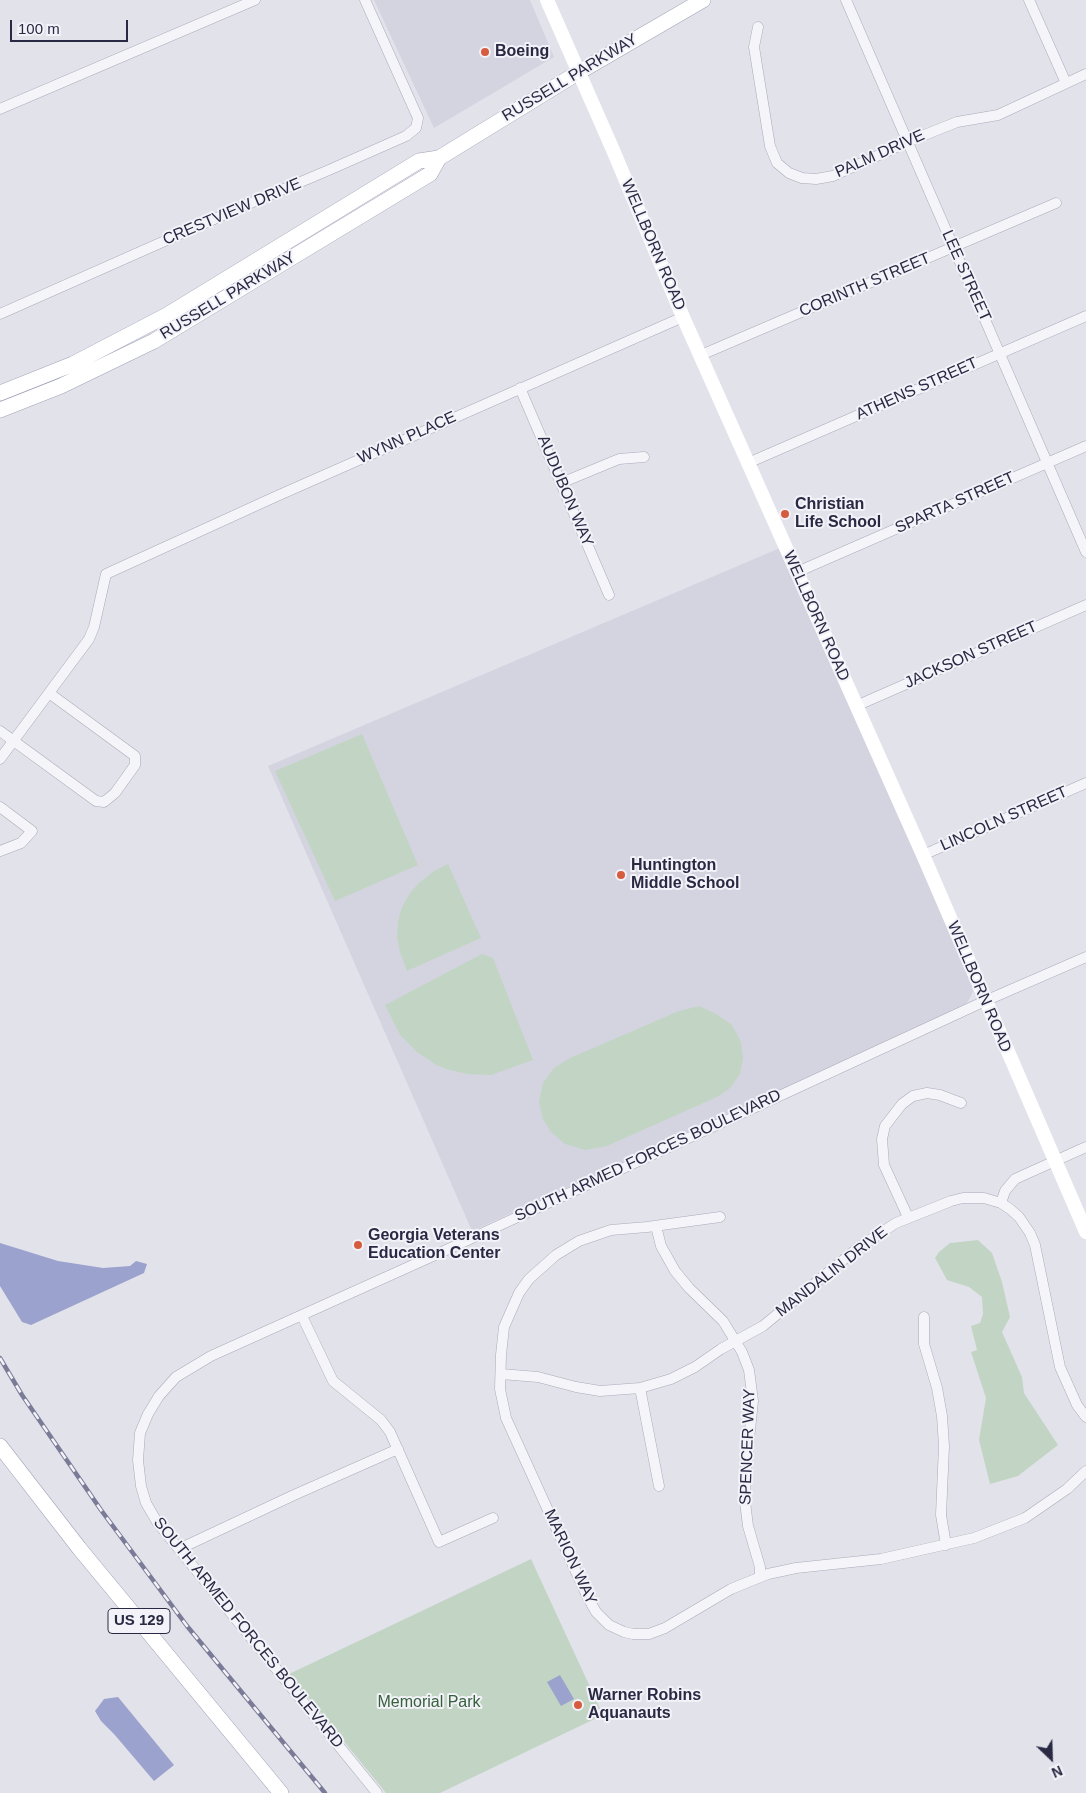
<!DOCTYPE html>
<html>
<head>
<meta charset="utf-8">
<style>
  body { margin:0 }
  #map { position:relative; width:1086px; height:1793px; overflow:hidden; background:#e2e2eb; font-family:Helvetica,sans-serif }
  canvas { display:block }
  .north { position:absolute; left:1026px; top:1733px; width:50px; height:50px; -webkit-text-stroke:4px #f2f2f8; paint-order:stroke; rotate:156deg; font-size:14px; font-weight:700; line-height:20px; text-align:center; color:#292944 }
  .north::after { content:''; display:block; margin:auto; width:18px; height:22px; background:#292944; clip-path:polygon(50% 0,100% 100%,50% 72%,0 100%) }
  .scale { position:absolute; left:10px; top:20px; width:118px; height:22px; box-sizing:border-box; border:2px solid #292944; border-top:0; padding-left:6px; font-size:15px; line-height:18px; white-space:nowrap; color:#292944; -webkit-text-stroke:4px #f2f2f8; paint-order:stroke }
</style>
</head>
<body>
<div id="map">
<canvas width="1086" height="1793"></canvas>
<div class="north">N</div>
<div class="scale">100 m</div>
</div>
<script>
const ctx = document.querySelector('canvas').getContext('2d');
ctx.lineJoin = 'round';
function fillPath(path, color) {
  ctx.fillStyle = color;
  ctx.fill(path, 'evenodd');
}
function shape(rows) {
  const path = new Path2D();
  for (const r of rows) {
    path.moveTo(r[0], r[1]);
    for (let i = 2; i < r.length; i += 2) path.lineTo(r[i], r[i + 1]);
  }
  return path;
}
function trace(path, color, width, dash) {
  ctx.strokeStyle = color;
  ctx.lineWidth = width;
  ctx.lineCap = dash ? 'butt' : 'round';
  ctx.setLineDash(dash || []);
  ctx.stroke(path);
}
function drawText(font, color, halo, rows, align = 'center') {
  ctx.font = font + ' Helvetica,sans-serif';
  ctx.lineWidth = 4;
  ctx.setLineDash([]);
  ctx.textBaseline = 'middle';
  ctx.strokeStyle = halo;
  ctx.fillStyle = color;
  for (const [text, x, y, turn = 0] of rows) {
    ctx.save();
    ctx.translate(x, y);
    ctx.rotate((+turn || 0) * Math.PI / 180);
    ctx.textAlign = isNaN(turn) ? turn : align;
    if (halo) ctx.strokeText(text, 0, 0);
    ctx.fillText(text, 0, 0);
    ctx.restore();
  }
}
fillPath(shape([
  [374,0,530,0,554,57,434,128],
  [780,548,975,984,972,994,966,1005,472,1231,268,766]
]), '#d3d4e0');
fillPath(shape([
  [362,734,418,865,335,901,275,771],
  [448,864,481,938,407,971,400,952,397,937,398,921,402,907,410,893,419,883,434,871],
  [482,954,493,958,533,1060,491,1075,467,1074,446,1069,435,1064,417,1052,400,1035,385,1005],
  [699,1006,716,1014,732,1025,741,1042,743,1058,740,1074,730,1088,719,1096,607,1146,585,1150,565,1144,551,1132,543,1119,539,1102,543,1083,554,1068,570,1058,679,1011],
  [978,1240,992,1253,1002,1282,1010,1317,1002,1332,1022,1377,1024,1393,1058,1445,1018,1476,990,1484,979,1440,986,1398,971,1352,977,1350,971,1326,980,1323,983,1314,982,1297,969,1287,947,1280,935,1258,939,1252,950,1243],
  [531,1559,603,1715,440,1793,386,1793,289,1674]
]), '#c2d5c4');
fillPath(shape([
  [0,1243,58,1261,103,1268,130,1266,136,1261,147,1264,144,1273,31,1325,22,1322,0,1286],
  [560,1675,574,1699,561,1706,547,1682],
  [118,1697,174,1765,154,1781,114,1734,101,1721,95,1711,104,1699]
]), '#9ba2cd');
const street = shape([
  [846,0,1086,552],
  [1029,0,1066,83],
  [758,27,754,47,770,146,777,163,789,173,802,178,816,179,833,176,912,140,957,122,998,115,1086,74],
  [0,109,255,0],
  [0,314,246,205,329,170,406,136,416,128,418,118,365,0],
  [701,355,1056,203],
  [520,388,609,595],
  [748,463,1086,316],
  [561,483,619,459,644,457],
  [797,572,1086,446],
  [856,706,1086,605],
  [0,731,96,801,104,802,115,793,135,765,135,756,49,693],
  [0,759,89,639,94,627,106,574,277,496,683,317],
  [0,807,32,831,21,843,0,851],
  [923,855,1086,783],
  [1001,1203,1005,1191,1015,1179,1086,1147],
  [720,1217,647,1227,611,1230,579,1241,556,1255,529,1279,519,1293,504,1327,501,1355,500,1389,506,1418,587,1596,596,1612,609,1625,624,1632,633,1634,649,1634,665,1628,731,1589,768,1574,796,1568,881,1559,974,1538,1025,1518,1067,1489,1086,1471],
  [908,1217,884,1165,882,1139,885,1126,902,1104,913,1096,927,1093,940,1095,961,1103],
  [656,1226,661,1246,675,1271,689,1288,723,1321,742,1352,749,1370,753,1401,746,1469,745,1502,748,1526,760,1567,760,1576],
  [302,1316,333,1381,381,1420,390,1432,439,1542,493,1518],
  [924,1317,924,1344,937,1388,942,1416,944,1446,941,1515,946,1545],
  [501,1374,538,1377,576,1387,600,1391,640,1388,671,1379,695,1367,721,1349,763,1326,859,1247,896,1223,951,1201,963,1198,984,1198,1001,1203,1010,1209,1019,1217,1030,1233,1035,1245,1060,1367,1077,1405,1086,1417],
  [640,1388,659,1486],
  [179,1549,294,1495,398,1449],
  [377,1793,157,1522,146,1503,141,1486,138,1460,140,1433,148,1414,159,1396,176,1377,211,1356,444,1251,985,1001,1086,957]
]);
const primary = shape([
  [0,393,73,364,167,315,419,161,439,158,579,72,703,0],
  [0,410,61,386,154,341,430,174,439,158],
  [0,1446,79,1548,281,1793]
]);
trace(street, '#aaaab9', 11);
trace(primary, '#a0a2b7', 16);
trace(street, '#f5f5f9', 10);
trace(shape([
  [547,0,613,150,683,317,923,855,1086,1232]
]), '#fff', 14);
trace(primary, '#fff', 15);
const rail = shape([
  [0,1358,22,1395,101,1510,187,1626,325,1793]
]);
trace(rail, '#7a7b96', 4.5);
trace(rail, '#f2f2f8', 2.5, [8]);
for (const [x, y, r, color] of [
  [485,52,5,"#d65c40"],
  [785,514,5,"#d65c40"],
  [621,875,5,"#d65c40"],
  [358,1245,5,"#d65c40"],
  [578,1705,5,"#d65c40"]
]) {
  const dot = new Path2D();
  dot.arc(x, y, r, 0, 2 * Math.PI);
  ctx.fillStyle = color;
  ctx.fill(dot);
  trace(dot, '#f2f2f8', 2);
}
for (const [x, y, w] of [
  [139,1621,62]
]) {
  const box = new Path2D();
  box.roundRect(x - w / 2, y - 12.5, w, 25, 4);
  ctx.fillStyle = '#f2f2f8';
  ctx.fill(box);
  trace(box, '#292944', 1);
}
drawText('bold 15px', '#292944', null, [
  ["US 129",139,1621]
]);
drawText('bold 16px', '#292944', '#f2f2f8', [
  ["Boeing",495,52],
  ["Christian",795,505],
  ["Life School",795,523],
  ["Huntington",631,866],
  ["Middle School",631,884],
  ["Georgia Veterans",368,1236],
  ["Education Center",368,1254],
  ["Warner Robins",588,1696],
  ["Aquanauts",588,1714]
], 'left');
drawText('16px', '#292944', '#f2f2f8', [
  ["RUSSELL PARKWAY",570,78,-31],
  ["PALM DRIVE",880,154,-24],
  ["CRESTVIEW DRIVE",232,212,-23],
  ["WELLBORN ROAD",653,245,67],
  ["LEE STREET",966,276,66],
  ["CORINTH STREET",865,285,-23],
  ["RUSSELL PARKWAY",228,296,-31],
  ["ATHENS STREET",917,389,-24],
  ["WYNN PLACE",407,438,-24],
  ["AUDUBON WAY",565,491,67],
  ["SPARTA STREET",955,503,-24],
  ["WELLBORN ROAD",816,616,66],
  ["JACKSON STREET",971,655,-24],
  ["LINCOLN STREET",1004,819,-24],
  ["WELLBORN ROAD",979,987,67],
  ["SOUTH ARMED FORCES BOULEVARD",648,1156,-25],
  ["MANDALIN DRIVE",832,1272,-38],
  ["SPENCER WAY",748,1447,-88],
  ["MARION WAY",570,1557,65],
  ["SOUTH ARMED FORCES BOULEVARD",248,1633,51]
]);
drawText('16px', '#35613c', '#f2f2f8', [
  ["Memorial Park",429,1703]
]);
</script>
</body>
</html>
